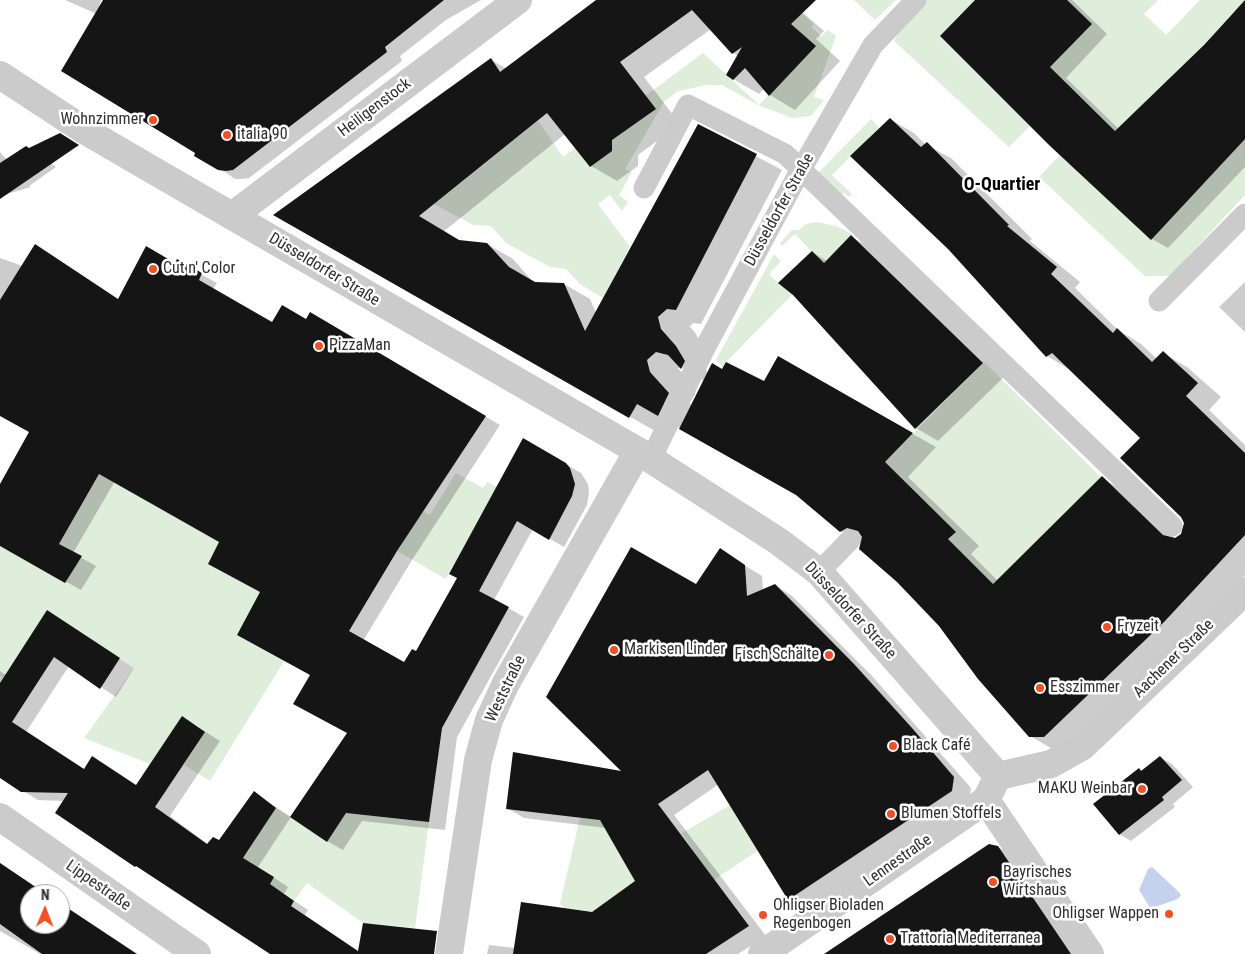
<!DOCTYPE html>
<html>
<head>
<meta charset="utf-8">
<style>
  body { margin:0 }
  #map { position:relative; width:1245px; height:954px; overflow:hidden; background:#fff; font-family:"Roboto Condensed",sans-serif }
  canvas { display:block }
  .north { position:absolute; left:20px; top:884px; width:50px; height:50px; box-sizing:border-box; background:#fff; border:1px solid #ababab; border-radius:50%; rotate:1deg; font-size:14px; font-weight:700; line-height:20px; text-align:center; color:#2e2e2e }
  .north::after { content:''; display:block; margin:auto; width:18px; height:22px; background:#f25024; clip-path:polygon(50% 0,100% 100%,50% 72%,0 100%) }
</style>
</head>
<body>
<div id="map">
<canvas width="1245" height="954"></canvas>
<div class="north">N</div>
</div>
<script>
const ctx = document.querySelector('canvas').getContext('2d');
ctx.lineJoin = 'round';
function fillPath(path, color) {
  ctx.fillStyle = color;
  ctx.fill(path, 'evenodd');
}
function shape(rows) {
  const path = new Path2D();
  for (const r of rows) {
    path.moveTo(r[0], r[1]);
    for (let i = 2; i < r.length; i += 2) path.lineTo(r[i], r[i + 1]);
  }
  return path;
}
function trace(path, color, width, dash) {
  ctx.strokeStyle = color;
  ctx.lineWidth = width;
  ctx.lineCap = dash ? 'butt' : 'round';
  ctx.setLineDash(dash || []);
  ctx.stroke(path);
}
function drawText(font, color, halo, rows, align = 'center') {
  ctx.font = font + ' "Roboto Condensed",sans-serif';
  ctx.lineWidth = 5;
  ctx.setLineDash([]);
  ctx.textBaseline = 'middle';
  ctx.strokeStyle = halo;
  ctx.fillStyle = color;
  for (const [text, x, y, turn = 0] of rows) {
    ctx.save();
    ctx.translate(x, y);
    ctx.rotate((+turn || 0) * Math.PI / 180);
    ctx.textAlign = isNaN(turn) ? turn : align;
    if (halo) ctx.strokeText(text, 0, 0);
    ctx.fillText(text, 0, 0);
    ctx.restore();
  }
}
fillPath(shape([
  [787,0,814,24,811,27,821,36,828,30,836,36,814,97,824,100,811,116,792,118,758,105,722,85,707,85,678,91,664,102,625,169,632,172,619,195,628,202,622,211,610,195,598,204,630,247,603,298,580,284,566,269,550,267,506,243,491,226,473,225,434,204,538,121,563,157,703,53,759,105,815,46,791,24,794,21],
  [854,0,896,0,875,20],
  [922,0,975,0,940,37,1030,126,1009,147,894,41,909,14],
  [1057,0,1158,0,1144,14,1166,35,1200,0,1245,0,1245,21,1234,11,1201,48,1145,160,1021,38],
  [871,119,879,128,832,175,852,194,849,197,844,193,840,196,818,173],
  [1245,139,1245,195,1170,276,1145,276,1039,177,1060,155],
  [817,222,836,226,852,234,726,362,723,367,716,360,774,254,781,261,769,274,778,283,811,251,795,234,782,246,780,243,792,230,799,230,806,224],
  [984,362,1101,477,992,585,948,539,956,532,921,498,876,471],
  [456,473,483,488,487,482,497,487,446,579,397,551,401,546,374,530,394,495,430,515],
  [99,474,219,542,209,564,260,592,284,661,210,781,184,765,205,732,182,717,150,764,84,738,134,668,47,610,3,678,0,676,0,546,65,582,82,556,59,544],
  [730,805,784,833,657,918,635,882,579,921,577,926,560,903,580,818,638,817,636,881,692,849,682,833],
  [276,808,327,842,346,813,429,822,415,928,363,923,307,883,294,901,270,884,273,877,256,866,239,865]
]), '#dfeddb');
fillPath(shape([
  [1152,867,1179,892,1181,895,1178,899,1152,908,1149,906,1139,890,1148,869]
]), '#c5d2ee');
fillPath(shape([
  [65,0,101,0,97,14],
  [133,0,481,0,446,20,400,56,402,61,249,178,243,179,235,179,197,153],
  [599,0,788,0,824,31,816,39,840,61,795,110,770,95,764,89,759,94,733,79,738,57,711,29,644,77,680,124,638,155,638,166,617,181,591,166,565,134,443,232,459,241,487,244,513,259,534,283,564,284,590,299,596,313,699,126,782,170,701,324,693,323,683,333,708,373,723,370,765,382,778,358,936,447,908,477,979,546,971,554,998,581,1102,478,1126,492,1176,539,1185,530,1185,523,1142,438,1072,371,1047,356,890,119,914,133,926,145,951,158,1032,239,1030,241,1080,282,1075,288,1118,330,1141,344,1157,359,1163,353,1187,367,1221,397,1209,410,1245,445,1245,575,1188,635,1068,750,1054,750,1030,736,940,625,863,544,841,531,798,495,663,418,655,431,275,215,491,60,507,69],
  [681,367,704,381,692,406,672,383,675,370],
  [977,0,1072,0,1107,34,1066,78,1119,129,1245,19,1245,167,1168,248,1152,239],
  [32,151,56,167,29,186,31,187,0,196,0,152,8,161],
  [851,237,874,249,1005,376,938,441,916,428,794,295,812,252,827,261],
  [0,258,119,300,175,265,177,261,217,283,213,289,273,323,307,321,311,314,500,425,412,560,363,641,404,664,417,652,458,578,524,440,581,473,588,484,589,493,587,505,564,547,533,529,494,600,524,617,457,737,445,830,362,821,343,850,327,841,349,733,261,592,220,542,115,481,73,553,96,566,81,590,0,545,0,486,30,432,0,415],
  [1245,282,1245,332,1219,307],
  [720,550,762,576,763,591,775,585,792,596,872,676,971,788,969,801,807,909,789,899,719,784,674,815,766,936,738,954,487,954,489,945,515,948,592,913,637,882,606,828,524,818,507,808,625,773,697,585],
  [47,611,134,668,116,697,69,666,26,732,85,770,137,786,198,727,220,741,170,816,209,845,219,842,254,793,291,817,258,867,288,887,284,894,308,910,305,915,359,952,427,954,272,954,64,801,38,800,0,777,0,671,6,675],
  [1160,757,1172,764,1193,787,1173,804,1175,807,1131,841,1119,834,1139,769,1143,771],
  [998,847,1020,860,1084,954,826,954],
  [0,863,46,894,30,894,30,924,60,924,60,903,137,954,40,954,0,931]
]), '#0003');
fillPath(shape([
  [103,0,444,0,385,47,387,52,233,170,226,171,218,170,194,156,195,153,61,71],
  [596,0,816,0,791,24,816,46,769,96,745,68,733,80,726,75,742,47,732,54,692,10,620,62,656,109,612,140,612,151,590,167,547,113,419,216,459,240,487,243,509,267,535,282,564,283,585,331,698,124,757,154,676,310,667,309,658,317,661,329,676,346,685,361,681,369,668,355,656,352,647,360,650,372,669,393,658,416,637,404,629,418,273,215,491,58,500,72],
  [975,0,1067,0,1092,24,1050,67,1115,131,1204,45,1245,0,1245,139,1151,240,1049,145,940,36],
  [890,118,921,147,927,142,1009,225,1007,226,1057,267,1051,274,1113,333,1117,328,1152,362,1163,351,1198,383,1186,396,1245,453,1245,535,1164,622,1044,737,1029,737,978,679,939,626,897,582,859,549,862,537,858,531,847,528,840,532,796,495,679,429,712,363,722,369,726,362,764,381,778,356,913,433,885,462,956,532,948,539,993,584,1102,476,1163,535,1175,538,1181,534,1184,523,1181,517,1120,458,1140,438,1052,353,1046,357,948,249,850,156],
  [60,133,79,145,0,199,0,163,26,146,29,148],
  [851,235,983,363,915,429,793,295,778,283,812,251,824,263],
  [35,244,118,299,146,246,175,263,177,259,202,273,199,280,272,322,282,305,306,319,310,312,486,416,397,551,349,631,404,662,412,649,416,651,457,578,449,574,523,438,566,463,570,468,575,484,572,496,549,540,517,521,479,591,509,607,442,728,429,822,346,813,327,842,290,817,347,733,293,704,310,675,237,635,260,592,208,564,219,542,99,474,59,544,82,556,65,583,0,546,0,484,29,432,0,416,0,300],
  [631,547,696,584,720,548,745,565,747,596,775,584,854,664,912,728,954,777,952,791,788,900,708,770,658,804,749,926,706,954,513,954,521,902,592,912,635,881,600,820,506,809,513,752,621,771,546,697],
  [47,610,120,658,100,689,54,657,12,722,84,769,92,756,136,785,182,716,205,732,155,807,207,844,213,837,219,840,254,791,276,808,243,858,274,877,270,884,294,901,291,906,358,951,363,923,437,931,434,954,270,954,136,866,135,867,55,813,68,793,21,792,0,778,0,683],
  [1160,756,1182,780,1162,797,1164,800,1119,835,1093,804,1139,768,1141,771],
  [989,844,998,846,1071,954,824,954],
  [0,863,46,894,30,894,30,924,60,924,60,903,137,954,42,954,0,924]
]), '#151515');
trace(shape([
  [644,188,688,105,785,154,1172,526],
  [1159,301,1245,214],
  [670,321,686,338,699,360],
  [659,364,685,391],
  [651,459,706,346,800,171,873,45,916,0],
  [819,572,850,540]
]), '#cbcbcb', 21);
trace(shape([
  [986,800,1090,954]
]), '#cbcbcb', 28);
trace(shape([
  [0,75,84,130,163,176,638,451,778,541,819,572,998,776],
  [232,216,518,0],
  [998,776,1051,764,1083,746,1245,591],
  [0,817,197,954],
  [449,954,478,760,489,720,506,683,638,451],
  [762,954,986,800,998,776]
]), '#cbcbcb', 28);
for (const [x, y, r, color] of [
  [153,120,5,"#f25024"],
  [227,135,5,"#f25024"],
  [153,269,5,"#f25024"],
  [319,346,5,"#f25024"],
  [1107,627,5,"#f25024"],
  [614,650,5,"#f25024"],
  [829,655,5,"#f25024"],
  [1040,688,5,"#f25024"],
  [893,746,5,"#f25024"],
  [1142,789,5,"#f25024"],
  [891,814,5,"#f25024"],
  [993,882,5,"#f25024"],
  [1169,914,5,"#f25024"],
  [763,915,5,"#f25024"],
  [890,939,5,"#f25024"]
]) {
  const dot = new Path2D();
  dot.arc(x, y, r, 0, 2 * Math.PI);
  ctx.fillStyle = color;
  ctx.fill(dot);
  trace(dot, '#fff', 2);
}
drawText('16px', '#2e2e2e', '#fff', [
  ["Heiligenstock",375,108,-37],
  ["Düsseldorfer Straße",780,210,-61],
  ["Düsseldorfer Straße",324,270,31],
  ["Düsseldorfer Straße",850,611,47],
  ["Aachener Straße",1174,659,-44],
  ["Weststraße",506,689,-64],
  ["Lennestraße",898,861,-35],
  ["Lippestraße",98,886,35]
]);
drawText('16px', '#2e2e2e', '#fff', [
  ["Wohnzimmer",143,120,"right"],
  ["italia 90",237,135],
  ["Cut n' Color",163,269],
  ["PizzaMan",329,346],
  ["Fryzeit",1117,627],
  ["Markisen Linder",624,650],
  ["Fisch Schälte",819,655,"right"],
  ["Esszimmer",1050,688],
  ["Black Café",903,746],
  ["MAKU Weinbar",1132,789,"right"],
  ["Blumen Stoffels",901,814],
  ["Bayrisches",1003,873],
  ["Wirtshaus",1003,891],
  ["Ohligser Bioladen",773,906],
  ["Regenbogen",773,924],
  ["Ohligser Wappen",1159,914,"right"],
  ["Trattoria Mediterranea",900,939]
], 'left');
drawText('bold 18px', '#000', '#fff', [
  ["O-Quartier",1002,185]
]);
</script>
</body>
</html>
